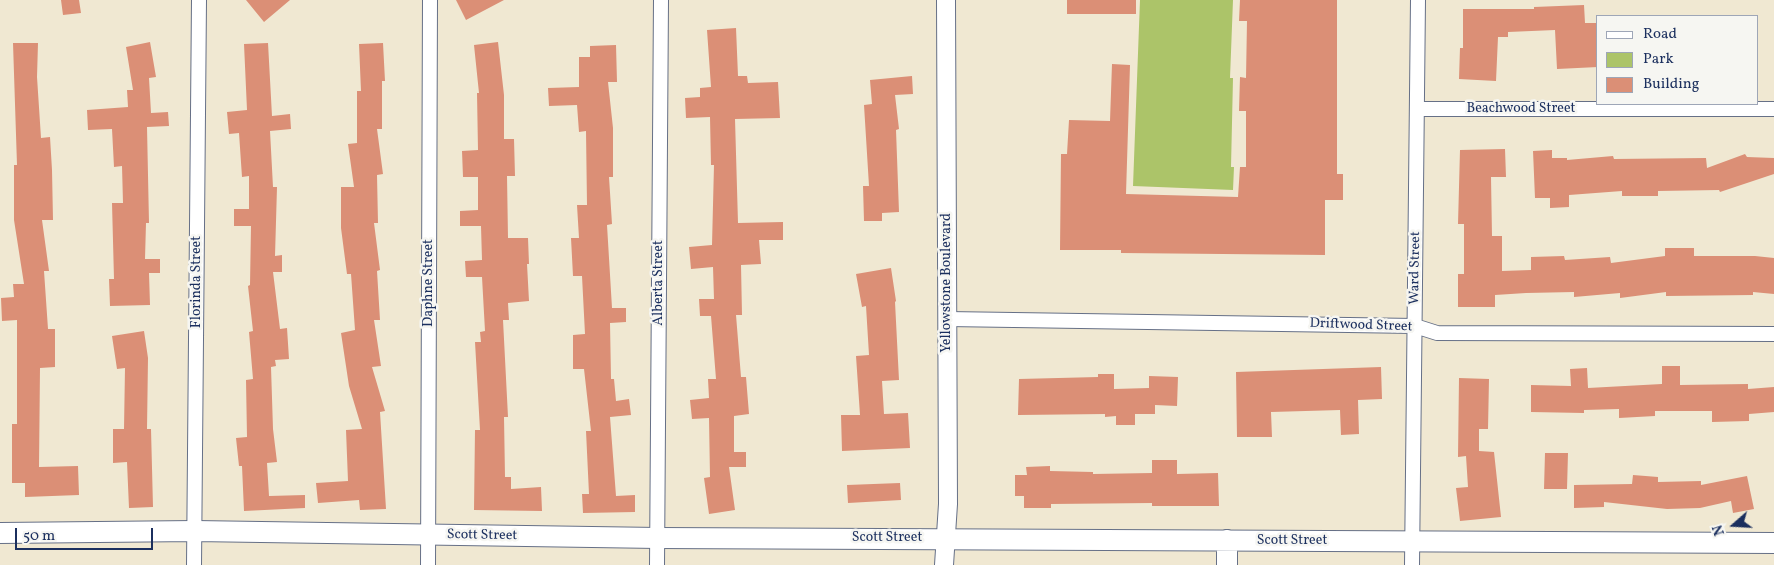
<!DOCTYPE html>
<html>
<head>
<meta charset="utf-8">
<style>
  body { margin:0 }
  #map { position:relative; width:1774px; height:565px; overflow:hidden; background:#f0e8d2; font-family:Vollkorn,serif }
  canvas { display:block }
  .legend { position:absolute; left:1596px; top:15px; width:162px; height:90px; box-sizing:border-box; background:#f6f6f2; border:1px solid #9ea6b7; margin:0; padding:6px 9px; list-style:none; font-size:15px; color:#1b2f5e }
  .legend li { display:flex; align-items:center; gap:10px; height:25px }
  .legend b { width:25px; border:1px solid #9ea6b7 }
  .north { position:absolute; left:1709px; top:500px; width:50px; height:50px; -webkit-text-stroke:4px #f6f6f2; paint-order:stroke; rotate:251deg; font-size:14px; font-weight:700; line-height:20px; text-align:center; color:#1b2f5e }
  .north::after { content:''; display:block; margin:auto; width:18px; height:22px; background:#1b2f5e; clip-path:polygon(50% 0,100% 100%,50% 72%,0 100%) }
  .scale { position:absolute; left:15px; top:528px; width:138px; height:22px; box-sizing:border-box; border:2px solid #1b2f5e; border-top:0; padding-left:6px; font-size:15px; line-height:18px; white-space:nowrap; color:#1b2f5e; -webkit-text-stroke:4px #f6f6f2; paint-order:stroke }
</style>
</head>
<body>
<div id="map">
<canvas width="1774" height="565"></canvas>
<ul class="legend">
<li><b style="height:6px;background:#fff"></b>Road</li>
<li><b style="height:14px;background:#acc469"></b>Park</li>
<li><b style="height:14px;background:#db8f76"></b>Building</li>
</ul>
<div class="north">N</div>
<div class="scale">50 m</div>
</div>
<script>
const ctx = document.querySelector('canvas').getContext('2d');
ctx.lineJoin = 'round';
function fillPath(path, color) {
  ctx.fillStyle = color;
  ctx.fill(path, 'evenodd');
}
function shape(rows) {
  const path = new Path2D();
  for (const r of rows) {
    path.moveTo(r[0], r[1]);
    for (let i = 2; i < r.length; i += 2) path.lineTo(r[i], r[i + 1]);
  }
  return path;
}
function trace(path, color, width, dash) {
  ctx.strokeStyle = color;
  ctx.lineWidth = width;
  ctx.lineCap = dash ? 'butt' : 'round';
  ctx.setLineDash(dash || []);
  ctx.stroke(path);
}
function drawText(font, color, halo, rows, align = 'center') {
  ctx.font = font + ' Vollkorn,serif';
  ctx.lineWidth = 5;
  ctx.setLineDash([]);
  ctx.textBaseline = 'middle';
  ctx.strokeStyle = halo;
  ctx.fillStyle = color;
  for (const [text, x, y, turn = 0] of rows) {
    ctx.save();
    ctx.translate(x, y);
    ctx.rotate((+turn || 0) * Math.PI / 180);
    ctx.textAlign = isNaN(turn) ? turn : align;
    if (halo) ctx.strokeText(text, 0, 0);
    ctx.fillText(text, 0, 0);
    ctx.restore();
  }
}
fillPath(shape([
  [1140,0,1233,0,1230,78,1233,78,1231,167,1234,167,1233,190,1133,186]
]), '#acc469');
fillPath(shape([
  [61,0,79,0,81,13,63,15],
  [246,0,290,0,264,22],
  [456,0,504,0,466,20],
  [1067,0,1136,0,1136,14,1067,14],
  [1240,0,1337,0,1337,174,1343,174,1343,200,1325,200,1325,255,1121,253,1121,250,1060,250,1061,154,1067,154,1069,120,1110,121,1112,64,1130,65,1126,194,1238,197,1240,167,1246,167,1246,111,1239,111,1240,77,1246,78,1247,21,1239,21],
  [1584,5,1585,23,1598,23,1598,67,1557,69,1555,30,1508,32,1508,37,1498,37,1496,81,1459,79,1460,48,1463,48,1463,9,1534,9,1534,7],
  [736,28,738,76,747,76,748,83,778,82,780,118,735,119,738,223,783,222,783,240,759,240,761,264,741,265,742,315,736,315,741,377,746,377,749,414,734,416,734,452,746,452,746,467,729,467,735,510,709,514,704,478,710,477,709,418,692,419,690,400,709,398,708,379,716,379,711,316,700,316,699,299,714,299,713,267,691,269,689,247,712,245,714,165,711,165,710,117,686,118,685,98,700,97,700,88,711,87,707,30],
  [150,42,156,77,149,78,151,113,168,112,169,126,147,127,149,223,146,223,145,259,160,259,160,273,149,273,150,305,110,306,109,279,114,279,112,203,123,203,122,166,114,167,112,129,88,130,87,110,128,107,127,90,133,90,126,47],
  [498,42,504,95,504,139,514,139,515,176,507,176,508,238,528,238,529,264,527,264,529,301,508,303,509,320,503,320,508,417,504,417,505,477,511,477,511,489,541,487,542,511,474,510,475,430,480,430,475,342,481,342,480,332,485,331,482,277,466,277,465,261,482,260,481,226,460,226,460,211,478,210,478,177,463,177,462,151,478,150,477,93,479,93,474,45],
  [13,43,38,43,37,77,41,138,50,137,52,170,53,220,42,220,49,271,44,271,48,329,55,329,55,367,40,368,39,467,78,466,79,495,25,497,25,483,12,483,12,424,17,424,17,320,2,321,1,298,14,297,13,284,24,284,14,220,14,165,17,165],
  [268,43,272,116,290,114,291,129,270,131,273,187,277,187,275,256,282,255,282,272,273,272,280,329,287,328,289,359,275,360,276,366,271,367,273,429,277,462,267,463,269,496,305,495,305,508,244,511,242,466,239,466,236,438,247,437,246,380,253,379,249,332,253,331,248,286,250,285,251,226,234,226,234,209,249,209,249,176,242,177,239,133,229,134,227,112,247,110,244,44],
  [383,43,385,81,382,81,382,129,377,129,383,174,377,175,378,223,374,223,380,270,377,271,380,320,374,320,381,366,372,367,385,411,380,412,386,509,360,510,359,500,318,503,316,483,348,481,346,430,362,429,349,386,341,333,355,330,351,274,347,274,341,228,341,187,354,187,348,144,357,143,357,91,361,91,359,44],
  [616,45,617,82,608,82,613,128,613,177,609,177,612,224,607,225,612,308,626,308,626,322,610,323,611,379,614,379,616,401,629,399,631,415,610,417,616,496,635,495,635,512,583,513,582,494,589,494,586,431,591,431,584,369,573,369,573,335,585,334,582,276,573,276,571,238,579,238,577,205,587,205,586,131,579,132,577,105,549,106,548,88,579,87,579,57,590,57,590,46],
  [912,76,913,94,895,95,899,129,896,130,899,212,882,213,882,221,864,221,863,186,869,186,864,105,872,104,870,80],
  [1505,149,1506,177,1491,177,1492,236,1502,236,1502,271,1531,270,1531,257,1564,256,1565,260,1610,257,1611,263,1665,256,1665,248,1694,248,1694,256,1755,256,1774,258,1774,294,1753,292,1753,295,1666,296,1666,292,1620,298,1620,293,1574,297,1574,292,1526,293,1495,295,1495,307,1458,307,1458,274,1464,274,1464,224,1458,224,1460,150],
  [1552,150,1552,158,1567,158,1567,160,1613,156,1614,159,1706,158,1707,168,1745,154,1747,157,1774,158,1774,174,1720,192,1719,190,1658,191,1658,196,1622,196,1622,191,1569,195,1569,207,1550,208,1550,198,1535,198,1533,151],
  [891,268,896,301,895,302,899,380,882,381,884,414,908,413,910,448,842,451,841,415,860,415,856,356,869,355,866,306,862,307,856,274],
  [144,331,148,358,147,429,151,429,153,507,129,508,127,462,113,463,113,429,124,429,125,368,117,369,112,336],
  [1662,366,1680,366,1680,385,1748,384,1748,389,1774,387,1774,412,1749,414,1749,421,1712,422,1712,411,1655,411,1655,416,1619,418,1619,409,1584,410,1584,413,1531,412,1531,385,1571,386,1570,369,1587,368,1588,388,1662,384],
  [1381,367,1382,399,1358,400,1359,434,1341,435,1340,410,1271,412,1272,437,1237,437,1236,372],
  [1098,374,1114,374,1114,389,1149,388,1149,376,1178,377,1177,406,1155,405,1155,414,1135,414,1135,425,1116,425,1116,416,1105,417,1105,414,1018,415,1019,379,1098,377],
  [1459,378,1489,379,1488,429,1479,429,1479,451,1494,452,1501,517,1460,521,1456,488,1468,487,1466,456,1458,457],
  [1545,453,1568,453,1567,489,1544,489],
  [1152,460,1177,460,1177,474,1218,473,1219,506,1152,506,1152,503,1051,504,1051,508,1024,508,1024,496,1015,496,1015,475,1027,475,1026,467,1050,466,1050,471,1093,472,1093,474,1152,473],
  [1633,475,1658,477,1658,482,1701,481,1701,485,1747,476,1754,509,1733,513,1731,501,1700,508,1667,509,1604,502,1604,507,1574,508,1574,485,1632,484],
  [900,483,901,500,848,503,847,485]
]), '#db8f76');
const minor = shape([
  [1418,109,1774,109],
  [947,319,1415,326,1437,333,1774,334],
  [194,565,199,0],
  [428,565,430,0],
  [657,565,661,0],
  [1412,565,1418,0]
]);
const tertiary = shape([
  [944,565,948,504,946,0]
]);
const secondary = shape([
  [0,533,195,531,658,538,1774,543],
  [1227,565,1227,540]
]);
trace(minor, '#667087', 16);
trace(tertiary, '#667087', 20);
trace(secondary, '#667087', 22);
trace(minor, '#fff', 14);
trace(tertiary, '#fff', 18);
trace(secondary, '#fff', 20);
drawText('14px', '#1b2f5e', '#f6f6f2', [
  ["Beachwood Street",1521,109],
  ["Ward Street",1416,268,-89],
  ["Florinda Street",197,282,-90],
  ["Daphne Street",429,283,-90],
  ["Alberta Street",659,283,-90],
  ["Yellowstone Boulevard",947,283,-90],
  ["Driftwood Street",1361,326,2],
  ["Scott Street",482,536,1],
  ["Scott Street",887,538],
  ["Scott Street",1292,541]
]);
</script>
</body>
</html>
